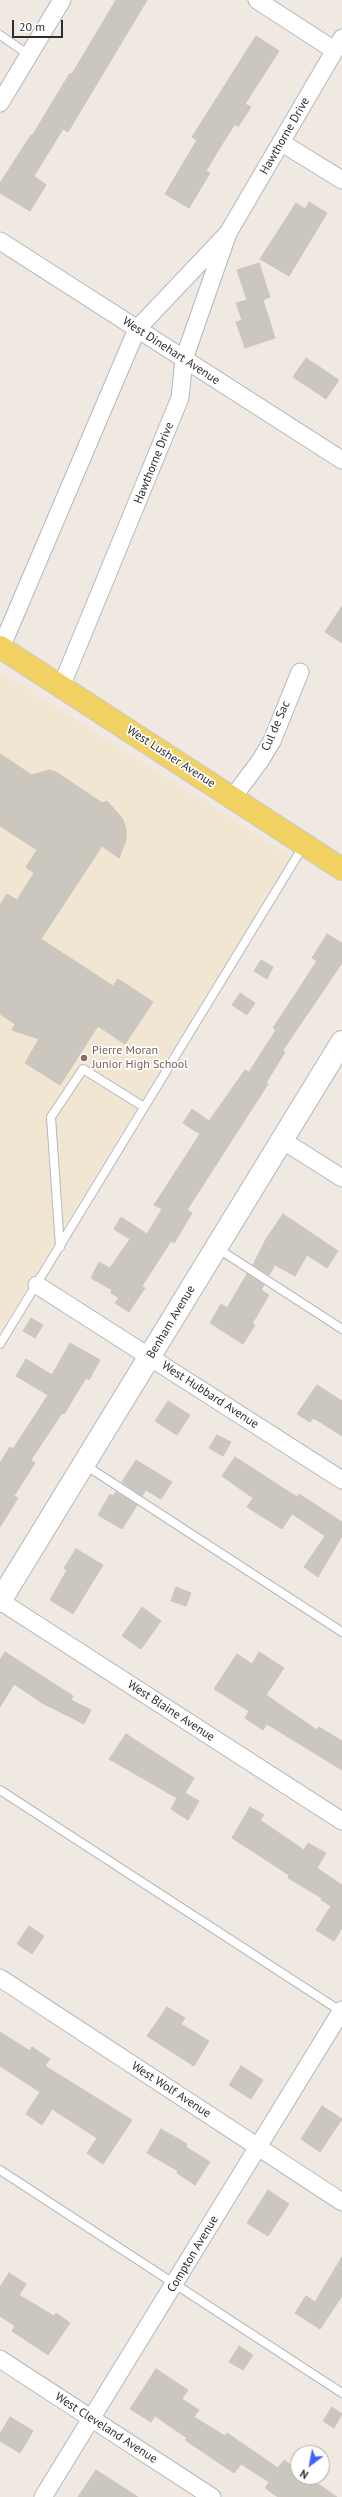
<!DOCTYPE html>
<html>
<head>
<meta charset="utf-8">
<style>
  body { margin:0 }
  #map { position:relative; width:342px; height:2497px; overflow:hidden; background:#efe9e1; font-family:"PT Sans",sans-serif }
  canvas { display:block }
  .north { position:absolute; left:290px; top:2445px; width:40px; height:40px; box-sizing:border-box; background:#fff; border:1px solid #ababab; border-radius:50%; rotate:212deg; font-size:11px; font-weight:700; line-height:16px; text-align:center; color:#2e2e2e }
  .north::after { content:''; display:block; margin:auto; width:14px; height:18px; background:#4264fb; clip-path:polygon(50% 0,100% 100%,50% 72%,0 100%) }
  .scale { position:absolute; left:12px; top:20px; width:51px; height:18px; box-sizing:border-box; border:2px solid #2e2e2e; border-top:0; padding-left:5px; font-size:12px; line-height:14px; white-space:nowrap; color:#2e2e2e; -webkit-text-stroke:3px #fff; paint-order:stroke }
</style>
</head>
<body>
<div id="map">
<canvas width="342" height="2497"></canvas>
<div class="north">N</div>
<div class="scale">20 m</div>
</div>
<script>
const ctx = document.querySelector('canvas').getContext('2d');
ctx.lineJoin = 'round';
function fillPath(path, color) {
  ctx.fillStyle = color;
  ctx.fill(path, 'evenodd');
}
function shape(rows) {
  const path = new Path2D();
  for (const r of rows) {
    path.moveTo(r[0], r[1]);
    for (let i = 2; i < r.length; i += 2) path.lineTo(r[i], r[i + 1]);
  }
  return path;
}
function trace(path, color, width, dash) {
  ctx.strokeStyle = color;
  ctx.lineWidth = width;
  ctx.lineCap = dash ? 'butt' : 'round';
  ctx.setLineDash(dash || []);
  ctx.stroke(path);
}
function drawText(font, color, halo, rows, align = 'center') {
  ctx.font = font + ' "PT Sans",sans-serif';
  ctx.lineWidth = 3.5;
  ctx.setLineDash([]);
  ctx.textBaseline = 'middle';
  ctx.strokeStyle = halo;
  ctx.fillStyle = color;
  for (const [text, x, y, turn = 0] of rows) {
    ctx.save();
    ctx.translate(x, y);
    ctx.rotate((+turn || 0) * Math.PI / 180);
    ctx.textAlign = isNaN(turn) ? turn : align;
    if (halo) ctx.strokeText(text, 0, 0);
    ctx.fillText(text, 0, 0);
    ctx.restore();
  }
}
fillPath(shape([
  [0,672,291,857,0,1332]
]), '#f0e6d1');
const building = shape([
  [116,0,147,0,68,132,63,129,34,176,46,185,30,211,0,193,0,183,31,135,32,136,70,73,72,74,116,0],
  [256,36,279,51,245,104,251,107,238,127,235,124,216,154,206,171,210,173,189,208,165,194,197,140,192,137,256,36],
  [309,202,327,213,289,276,260,259,296,203,305,209,309,202],
  [259,263,270,297,263,300,275,338,245,348,236,322,242,320,236,303,247,300,237,270,259,263],
  [306,358,339,380,326,399,293,377,306,358],
  [342,606,342,643,325,632,342,606],
  [0,754,32,775,49,770,56,772,102,803,107,801,122,818,126,828,126,840,119,858,102,846,41,939,113,986,118,979,153,1002,125,1044,98,1026,60,1085,25,1063,39,1039,12,1030,15,1024,0,1014,0,905,7,894,17,900,34,873,26,867,37,850,0,826,0,754],
  [327,934,342,943,342,963,283,1050,285,1052,266,1083,268,1084,187,1210,192,1213,174,1243,171,1241,142,1286,145,1288,129,1312,115,1303,119,1298,111,1293,112,1290,91,1278,99,1262,110,1268,130,1239,114,1229,121,1217,147,1234,162,1209,154,1205,200,1134,183,1123,192,1109,209,1121,245,1070,249,1072,276,1030,273,1028,317,961,312,958,327,934],
  [261,960,273,967,267,979,254,971,261,960],
  [240,993,255,1003,247,1015,232,1005,240,993],
  [283,1214,338,1251,327,1268,307,1255,295,1276,275,1265,269,1275,253,1265,266,1239,283,1214],
  [247,1274,264,1285,261,1290,269,1295,252,1324,255,1325,243,1344,210,1323,221,1304,227,1308,247,1274],
  [31,1318,43,1325,35,1338,23,1331,31,1318],
  [70,1343,100,1360,89,1380,86,1378,64,1414,62,1413,31,1460,35,1463,14,1496,18,1498,0,1527,0,1463,10,1447,13,1449,48,1395,16,1376,26,1359,52,1375,70,1343],
  [317,1385,342,1401,342,1436,320,1422,313,1418,310,1422,297,1414,317,1385],
  [168,1401,190,1415,177,1435,155,1421,168,1401],
  [217,1435,231,1442,223,1456,209,1448,217,1435],
  [235,1457,297,1497,299,1494,342,1522,342,1536,318,1577,304,1567,325,1536,292,1514,282,1529,247,1507,253,1498,222,1476,235,1457],
  [136,1460,172,1482,161,1499,146,1490,142,1496,122,1482,136,1460],
  [116,1492,137,1505,122,1529,98,1515,110,1494,113,1496,116,1492],
  [76,1549,103,1565,73,1614,50,1600,67,1570,64,1568,76,1549],
  [176,1587,191,1593,186,1606,171,1601,176,1587],
  [142,1607,161,1621,141,1649,122,1636,142,1607],
  [5,1652,73,1696,71,1700,91,1710,84,1724,42,1703,14,1684,0,1707,0,1660,5,1652],
  [259,1652,284,1668,266,1695,317,1730,319,1727,342,1741,342,1770,267,1724,263,1730,245,1718,249,1711,214,1689,237,1654,252,1664,259,1652],
  [126,1734,194,1778,185,1793,199,1801,188,1820,171,1809,177,1798,109,1759,126,1734],
  [250,1807,264,1815,260,1820,304,1850,308,1843,326,1853,317,1868,342,1885,342,1928,334,1941,316,1930,331,1906,321,1900,322,1898,288,1878,289,1875,232,1838,250,1807],
  [29,1926,44,1936,32,1954,17,1944,29,1926],
  [167,2007,185,2018,181,2024,209,2041,194,2066,147,2036,167,2007],
  [0,2032,30,2051,32,2047,50,2059,45,2066,132,2120,103,2164,87,2153,97,2138,52,2109,42,2125,26,2114,40,2092,0,2066,0,2032],
  [241,2066,263,2080,251,2099,229,2085,241,2066],
  [322,2106,342,2119,320,2152,301,2139,322,2106],
  [161,2129,187,2144,186,2147,210,2162,195,2185,177,2173,178,2171,147,2153,161,2129],
  [268,2190,289,2204,268,2236,247,2223,268,2190],
  [342,2257,342,2296,320,2329,295,2313,306,2296,315,2302,342,2257],
  [9,2273,26,2284,19,2295,54,2316,56,2313,70,2323,48,2355,12,2331,15,2326,0,2316,0,2287,9,2273],
  [239,2346,253,2355,243,2370,229,2362,239,2346],
  [156,2369,188,2390,182,2399,199,2410,194,2417,225,2436,227,2433,278,2468,284,2460,298,2470,298,2477,308,2477,337,2497,278,2497,265,2488,269,2482,241,2464,234,2473,185,2440,187,2438,155,2416,151,2422,130,2409,156,2369],
  [332,2407,342,2414,334,2428,323,2421,332,2407],
  [10,2417,33,2431,20,2453,0,2441,0,2434,10,2417],
  [96,2470,138,2497,78,2497,96,2470]
]);
fillPath(building, '#cbc7bf');
trace(building, '#cbc5ba', 1);
const lane = shape([
  [0,35,29,55],
  [60,1247,51,1117,83,1069,144,1107],
  [217,1248,342,1329],
  [0,1344,304,845],
  [85,1465,342,1632],
  [0,1790,342,2012],
  [0,2170,342,2393]
]);
const street = shape([
  [257,0,334,50],
  [0,103,62,0],
  [282,143,342,180],
  [228,233,342,38],
  [0,241,342,460],
  [1,648,137,329,228,233,184,359,180,398,61,687],
  [233,797,260,761,272,741,300,672],
  [282,1140,342,1178],
  [37,1285,342,1480],
  [0,1601,342,1821],
  [0,1978,342,2202],
  [0,2359,212,2497],
  [43,2497,342,2010]
]);
const secondary = shape([
  [0,1601,342,1042]
]);
const primary = shape([
  [0,647,342,869]
]);
trace(lane, '#b4b7c1', 10);
trace(street, '#b4b7c1', 19);
trace(secondary, '#b4b7c1', 24);
trace(primary, '#c9c9c9', 24);
trace(lane, '#fff', 8);
trace(street, '#fff', 17);
trace(secondary, '#fff', 22);
trace(primary, '#f2d163', 22);
for (const [x, y, r, color] of [
  [84,1058,4,"#8d6e63"]
]) {
  const dot = new Path2D();
  dot.arc(x, y, r, 0, 2 * Math.PI);
  ctx.fillStyle = color;
  ctx.fill(dot);
  trace(dot, '#fff', 1.5);
}
drawText('12px', '#2e2e2e', '#fff', [
  ["Hawthorne Drive",285,136,-60],
  ["West Dinehart Avenue",171,351,33],
  ["Hawthorne Drive",154,463,-68],
  ["Cul de Sac",276,726,-66],
  ["West Lusher Avenue",171,757,33],
  ["Benham Avenue",171,1322,-59],
  ["West Hubbard Avenue",210,1395,33],
  ["West Blaine Avenue",171,1711,33],
  ["West Wolf Avenue",171,2090,33],
  ["Compton Avenue",193,2254,-59],
  ["West Cleveland Avenue",106,2428,33]
]);
drawText('12px', '#785e54', '#fff', [
  ["Pierre Moran",92,1051],
  ["Junior High School",92,1065]
], 'left');
</script>
</body>
</html>
